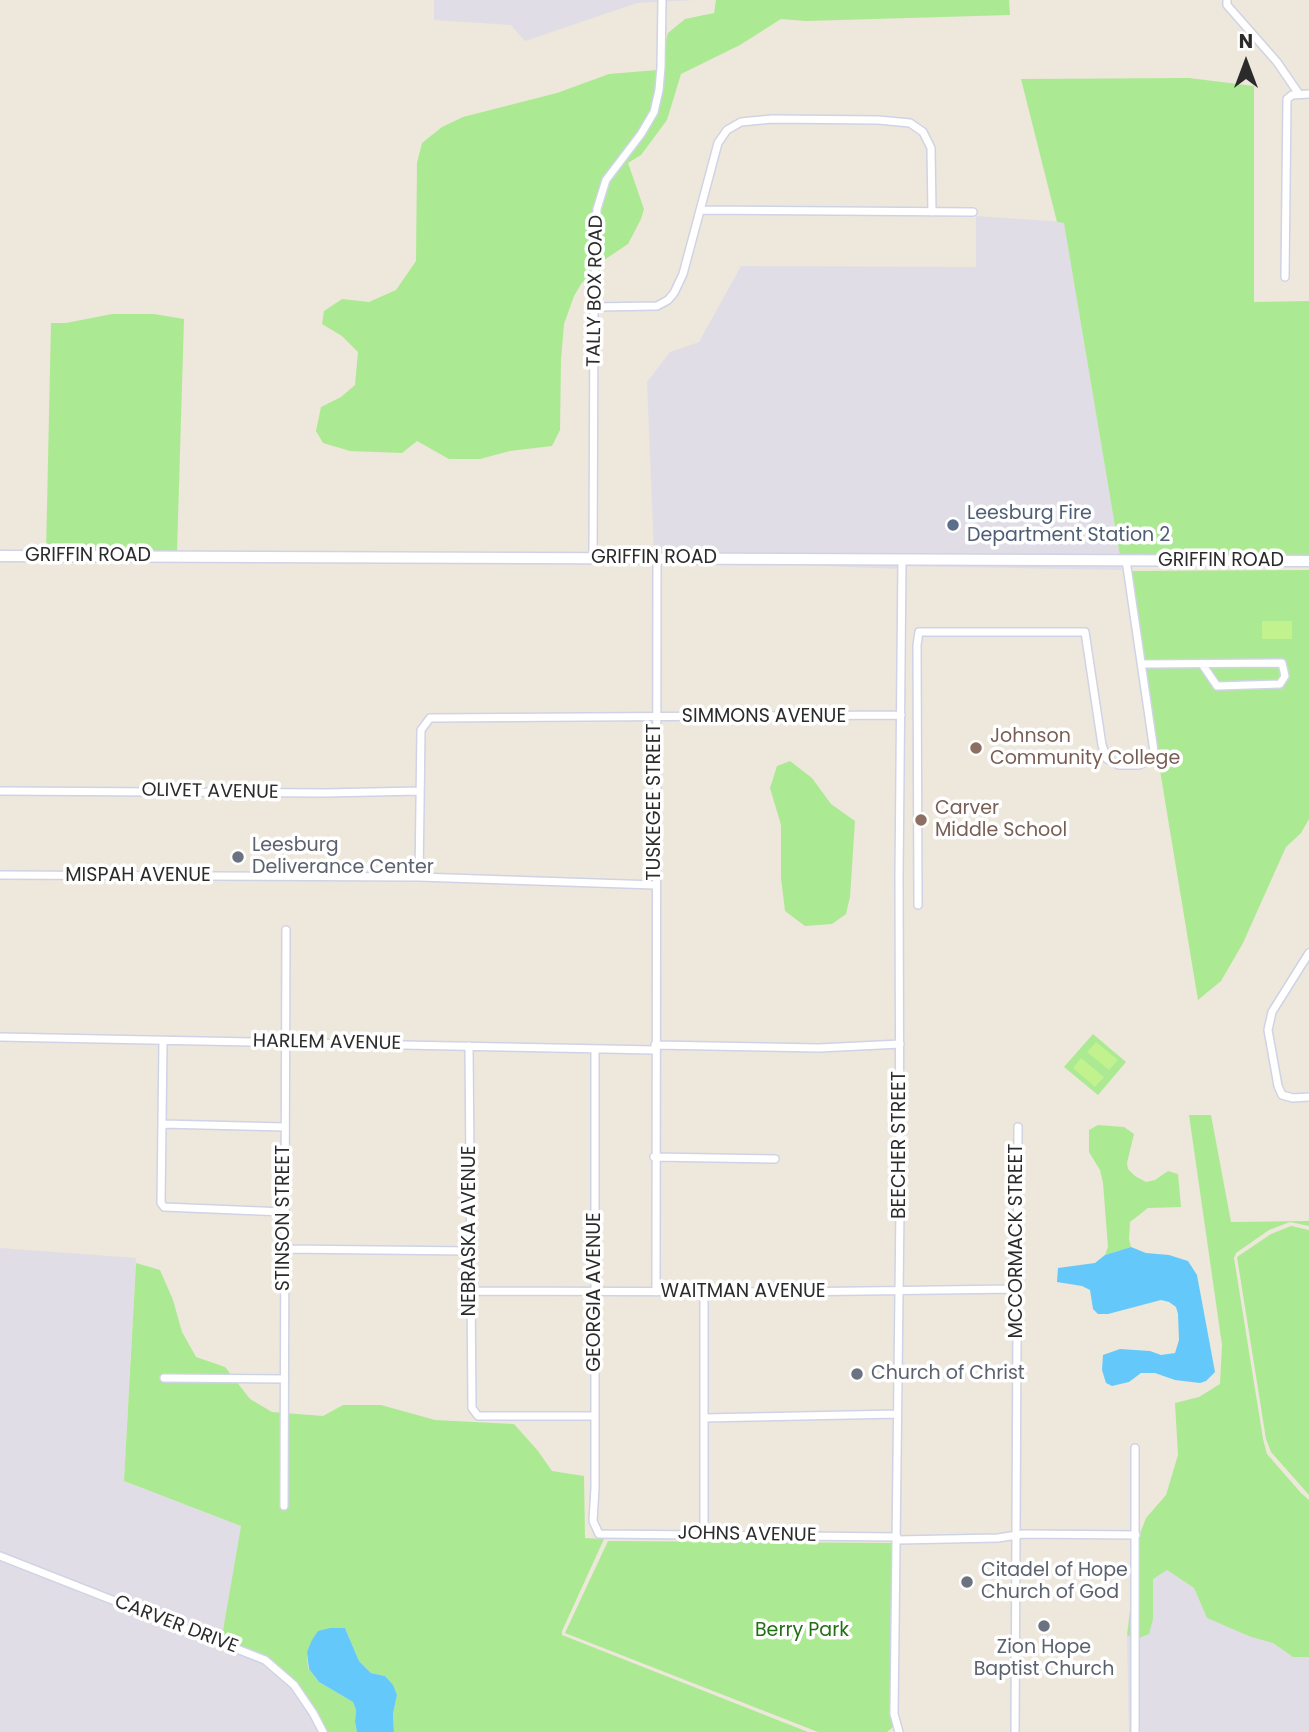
<!DOCTYPE html>
<html>
<head>
<meta charset="utf-8">
<style>
  body { margin:0 }
  #map { position:relative; width:1309px; height:1732px; overflow:hidden; background:#eee7db; font-family:Poppins,sans-serif }
  canvas { display:block }
  .north { position:absolute; left:1211px; top:28px; width:70px; height:70px; -webkit-text-stroke:5px #fff; paint-order:stroke; rotate:0deg; font-size:19px; font-weight:700; line-height:28px; text-align:center; color:#2b2b2b }
  .north::after { content:''; display:block; margin:auto; width:24px; height:32px; background:#2b2b2b; clip-path:polygon(50% 0,100% 100%,50% 72%,0 100%) }
</style>
</head>
<body>
<div id="map">
<canvas width="1309" height="1732"></canvas>
<div class="north">N</div>
</div>
<script>
const ctx = document.querySelector('canvas').getContext('2d');
ctx.lineJoin = 'round';
function fillPath(path, color) {
  ctx.fillStyle = color;
  ctx.fill(path, 'evenodd');
}
function shape(rows) {
  const path = new Path2D();
  for (const r of rows) {
    path.moveTo(r[0], r[1]);
    for (let i = 2; i < r.length; i += 2) path.lineTo(r[i], r[i + 1]);
  }
  return path;
}
function trace(path, color, width, dash) {
  ctx.strokeStyle = color;
  ctx.lineWidth = width;
  ctx.lineCap = dash ? 'butt' : 'round';
  ctx.setLineDash(dash || []);
  ctx.stroke(path);
}
function drawText(font, color, halo, rows, align = 'center') {
  ctx.font = font + ' Poppins,sans-serif';
  ctx.lineWidth = 7;
  ctx.setLineDash([]);
  ctx.textBaseline = 'middle';
  ctx.strokeStyle = halo;
  ctx.fillStyle = color;
  for (const [text, x, y, turn = 0] of rows) {
    ctx.save();
    ctx.translate(x, y);
    ctx.rotate((+turn || 0) * Math.PI / 180);
    ctx.textAlign = isNaN(turn) ? turn : align;
    if (halo) ctx.strokeText(text, 0, 0);
    ctx.fillText(text, 0, 0);
    ctx.restore();
  }
}
fillPath(shape([
  [434,0,695,0,637,3,525,41,511,25,434,20],
  [976,216,1064,222,1120,556,654,553,647,382,670,352,699,342,741,266,976,267],
  [752,563,1121,565,1122,570,900,566,899,569],
  [0,1248,136,1258,124,1481,241,1526,222,1636,274,1668,307,1708,320,1732,0,1732],
  [1167,1570,1194,1588,1207,1618,1251,1637,1273,1643,1293,1657,1309,1657,1309,1732,1129,1732,1127,1635,1136,1639,1153,1619,1153,1578]
]), '#e0dde6');
fillPath(shape([
  [716,0,1009,0,1010,15,806,21,781,19,740,45,681,74,667,120,641,155,628,163,644,209,641,219,628,244,601,262,581,284,574,296,564,324,561,360,560,430,552,446,510,451,480,459,449,459,417,441,402,453,350,451,323,443,316,431,321,407,341,397,355,385,358,352,342,336,322,324,324,311,342,299,369,302,396,290,416,261,417,163,422,143,442,127,463,117,557,93,609,74,657,70,668,33,685,19,714,13],
  [1189,78,1254,86,1254,302,1309,301,1309,557,1120,556,1064,223,1057,222,1021,79],
  [112,314,154,314,184,319,177,552,46,552,51,323,66,323],
  [1309,570,1309,819,1301,833,1286,847,1243,943,1221,981,1198,1000,1127,571],
  [790,761,812,778,831,804,855,821,850,897,846,914,832,924,805,926,785,911,781,878,781,825,770,788,777,766],
  [1093,1034,1126,1062,1098,1095,1064,1067],
  [1189,1115,1211,1115,1231,1222,1309,1221,1309,1226,1290,1222,1269,1230,1236,1253,1234,1258,1263,1439,1267,1454,1301,1493,1309,1500,1309,1657,1293,1657,1273,1643,1251,1637,1207,1618,1194,1588,1167,1570,1153,1579,1153,1619,1149,1634,1136,1639,1127,1635,1139,1536,1146,1518,1166,1495,1178,1455,1175,1403,1199,1397,1220,1384,1222,1345],
  [1098,1125,1124,1127,1134,1134,1127,1163,1128,1169,1135,1176,1146,1182,1155,1180,1168,1171,1178,1174,1181,1207,1148,1208,1130,1222,1129,1239,1131,1247,1105,1255,1108,1247,1103,1183,1100,1170,1089,1152,1089,1130],
  [1291,1226,1309,1230,1309,1495,1271,1452,1266,1439,1237,1257,1271,1234],
  [136,1263,160,1270,173,1300,182,1332,196,1357,225,1367,250,1399,272,1412,323,1416,343,1405,381,1405,435,1420,514,1424,538,1451,552,1471,584,1476,585,1538,604,1539,562,1631,562,1635,808,1732,394,1732,393,1714,397,1695,385,1676,371,1673,359,1661,345,1628,330,1628,307,1652,308,1668,319,1682,353,1702,356,1710,355,1722,357,1732,320,1732,307,1708,274,1668,222,1636,241,1526,124,1481],
  [608,1541,893,1543,893,1727,887,1732,818,1732,565,1633]
]), '#abea92');
fillPath(shape([
  [1262,621,1292,621,1292,639,1262,639],
  [1096,1042,1118,1060,1109,1070,1087,1052],
  [1081,1058,1104,1077,1095,1087,1073,1068]
]), '#c1f28d');
fillPath(shape([
  [1131,1247,1146,1253,1169,1255,1188,1261,1197,1275,1215,1372,1206,1381,1200,1383,1175,1380,1155,1373,1141,1373,1129,1382,1112,1386,1106,1383,1102,1370,1103,1355,1120,1349,1150,1351,1161,1355,1175,1353,1179,1340,1178,1314,1176,1307,1169,1302,1161,1300,1108,1314,1098,1314,1093,1309,1090,1290,1082,1286,1057,1282,1058,1268,1095,1263,1105,1255],
  [330,1628,345,1628,359,1661,371,1673,385,1676,393,1685,397,1695,393,1714,394,1732,357,1732,355,1722,356,1710,353,1702,319,1682,309,1669,307,1652,312,1640,318,1631]
]), '#64c9fa');
const street = shape([
  [1227,0,1227,5,1277,62,1299,94],
  [700,210,973,212],
  [1285,277,1287,99,1292,95,1309,94],
  [594,307,657,306,668,300,674,293,683,274,718,143,727,130,741,122,772,119,878,120,910,123,923,132,931,148,932,212],
  [593,558,594,307,597,209,606,180,641,134,654,112,659,90,661,67,662,0],
  [1141,664,1282,663,1285,676,1280,684,1217,686,1202,664],
  [0,791,325,793,419,791],
  [0,875,419,877,655,885],
  [419,877,421,730,430,718,901,715],
  [918,905,917,645,919,632,1085,632,1102,745,1107,759,1119,765,1139,765,1155,758,1126,560],
  [1309,953,1272,1012,1268,1030,1278,1086,1282,1095,1293,1098,1309,1097],
  [0,1037,655,1050],
  [163,1042,161,1203,164,1207,284,1212],
  [655,1045,819,1048,900,1044],
  [469,1046,472,1408,478,1416,594,1416],
  [595,1049,595,1488,593,1521,599,1534,897,1537],
  [163,1124,285,1127],
  [654,1157,775,1159],
  [284,1249,470,1251],
  [470,1291,786,1292,1016,1289],
  [656,1292,657,558],
  [164,1378,284,1379],
  [704,1418,897,1414],
  [284,1506,286,930],
  [704,1535,704,1292],
  [897,1540,998,1538,1023,1534,1136,1535],
  [0,1556,265,1660,294,1685,313,1713,323,1732],
  [899,1732,894,1714,900,1209,899,876,902,559],
  [1015,1732,1018,1127],
  [1135,1732,1135,1448]
]);
const secondary = shape([
  [0,556,1309,561]
]);
trace(street, '#d0d3e5', 10);
trace(secondary, '#d0d3e5', 13);
trace(street, '#fff', 7);
trace(secondary, '#fff', 10);
for (const [x, y, r, color] of [
  [953,525,7,"#5c6f8a"],
  [976,748,7,"#8d6e63"],
  [921,820,7,"#8d6e63"],
  [238,857,7,"#6b7280"],
  [857,1374,7,"#6b7280"],
  [967,1582,7,"#6b7280"],
  [1044,1626,7,"#6b7280"]
]) {
  const dot = new Path2D();
  dot.arc(x, y, r, 0, 2 * Math.PI);
  ctx.fillStyle = color;
  ctx.fill(dot);
  trace(dot, '#fff', 2.5);
}
drawText('19px', '#2b2b2b', '#fff', [
  ["TALLY BOX ROAD",596,291,-89],
  ["GRIFFIN ROAD",88,556],
  ["GRIFFIN ROAD",654,558],
  ["GRIFFIN ROAD",1221,561],
  ["SIMMONS AVENUE",764,717],
  ["OLIVET AVENUE",210,792,1],
  ["TUSKEGEE STREET",655,802,-90],
  ["MISPAH AVENUE",138,876],
  ["HARLEM AVENUE",327,1043,1],
  ["BEECHER STREET",900,1145,-90],
  ["STINSON STREET",284,1218,-90],
  ["NEBRASKA AVENUE",470,1231,-90],
  ["MCCORMACK STREET",1017,1241,-90],
  ["GEORGIA AVENUE",595,1292,-90],
  ["WAITMAN AVENUE",743,1292],
  ["JOHNS AVENUE",747,1535,1],
  ["CARVER DRIVE",176,1625,21]
]);
drawText('19px', '#4e5e75', '#fff', [
  ["Leesburg Fire",967,514],
  ["Department Station 2",967,536]
], 'left');
drawText('19px', '#785e54', '#fff', [
  ["Johnson",990,737],
  ["Community College",990,759],
  ["Carver",935,809],
  ["Middle School",935,831]
], 'left');
drawText('19px', '#5b616d', '#fff', [
  ["Leesburg",252,846],
  ["Deliverance Center",252,868],
  ["Church of Christ",871,1374],
  ["Citadel of Hope",981,1571],
  ["Church of God",981,1593],
  ["Zion Hope",1044,1648,"center"],
  ["Baptist Church",1044,1670,"center"]
], 'left');
drawText('19px', '#216f13', '#fff', [
  ["Berry Park",802,1631]
]);
</script>
</body>
</html>
